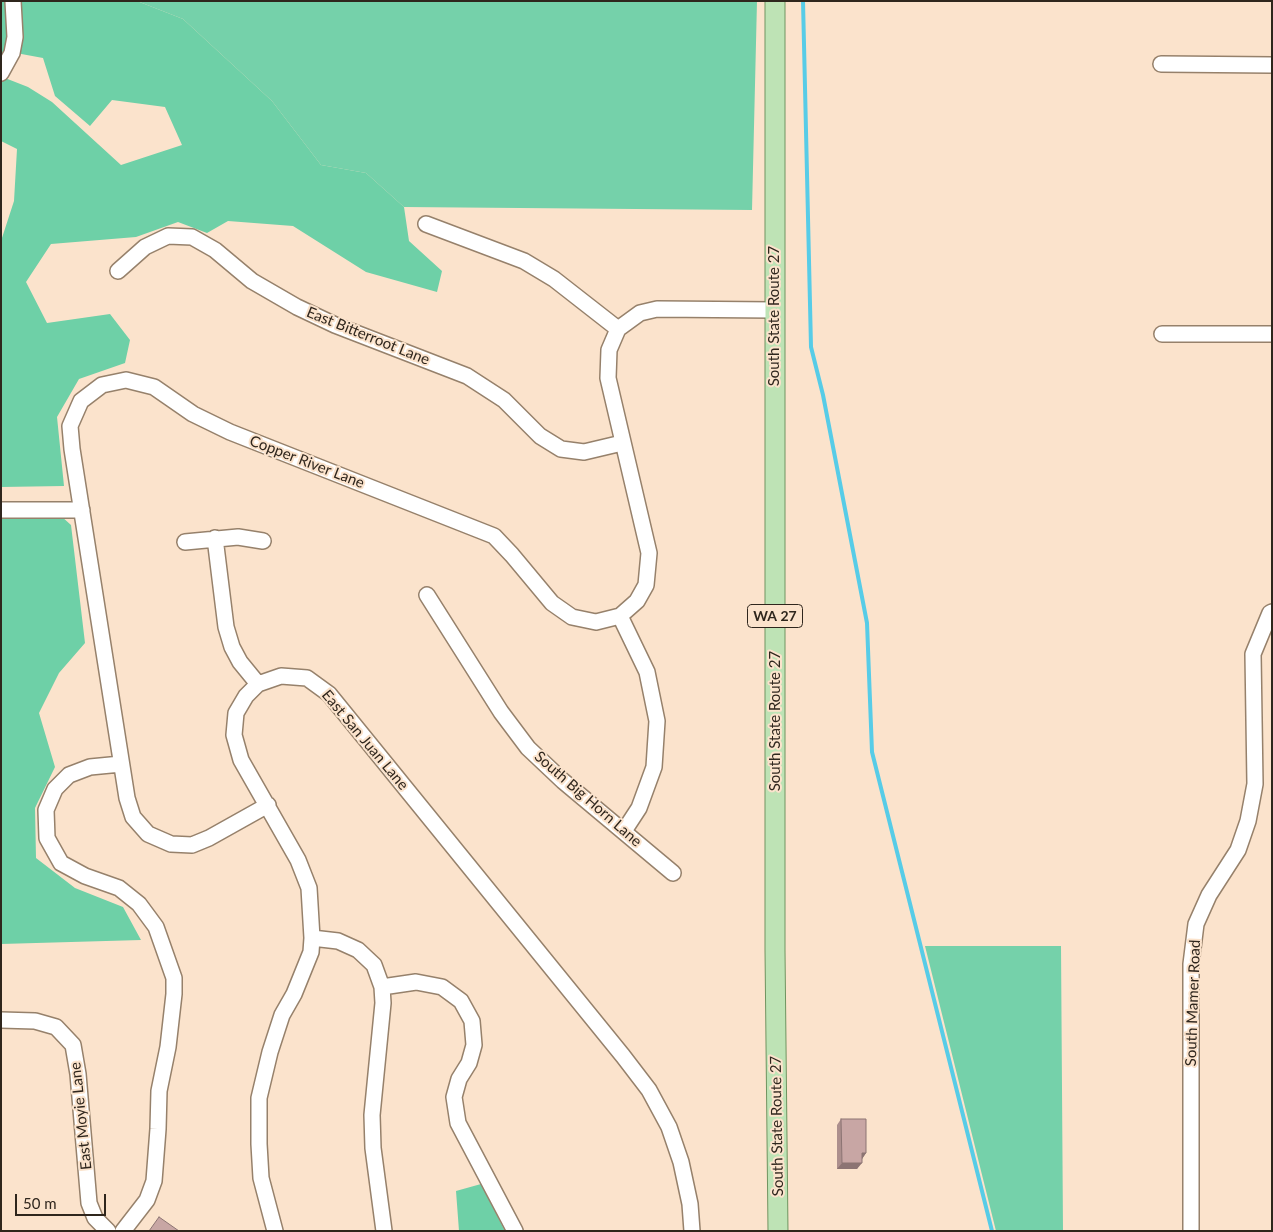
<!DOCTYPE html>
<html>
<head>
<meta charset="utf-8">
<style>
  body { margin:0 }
  #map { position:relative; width:1273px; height:1232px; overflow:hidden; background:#fbe3cc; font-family:Lato,sans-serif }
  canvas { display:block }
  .frame { position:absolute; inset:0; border:2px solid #2f261d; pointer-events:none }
  .scale { position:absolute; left:15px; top:1194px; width:91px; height:22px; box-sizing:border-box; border:2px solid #2f261d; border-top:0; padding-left:6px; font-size:15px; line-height:18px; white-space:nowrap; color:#2f261d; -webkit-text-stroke:4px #fbe3cc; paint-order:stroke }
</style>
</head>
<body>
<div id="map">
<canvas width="1273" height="1232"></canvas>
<div class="frame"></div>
<div class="scale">50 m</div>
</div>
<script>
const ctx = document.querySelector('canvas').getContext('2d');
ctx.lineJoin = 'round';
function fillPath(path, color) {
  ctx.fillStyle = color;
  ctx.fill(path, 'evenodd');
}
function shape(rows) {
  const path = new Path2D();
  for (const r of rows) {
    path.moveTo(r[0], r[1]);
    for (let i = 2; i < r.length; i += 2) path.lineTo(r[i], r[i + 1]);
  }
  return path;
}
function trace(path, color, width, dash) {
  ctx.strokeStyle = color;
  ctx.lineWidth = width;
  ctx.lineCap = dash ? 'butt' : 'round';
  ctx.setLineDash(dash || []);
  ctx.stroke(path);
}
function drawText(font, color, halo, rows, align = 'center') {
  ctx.font = font + ' Lato,sans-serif';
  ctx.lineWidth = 4;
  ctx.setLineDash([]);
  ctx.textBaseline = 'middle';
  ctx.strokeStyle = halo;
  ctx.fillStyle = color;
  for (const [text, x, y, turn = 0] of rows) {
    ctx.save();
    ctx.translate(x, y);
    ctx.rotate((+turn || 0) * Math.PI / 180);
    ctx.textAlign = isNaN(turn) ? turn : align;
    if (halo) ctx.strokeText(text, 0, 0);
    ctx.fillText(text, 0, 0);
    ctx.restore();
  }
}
fillPath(shape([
  [137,1,757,1,752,210,404,207,366,173,321,165,272,101,183,19],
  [925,946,1061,946,1063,1231,996,1231]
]), '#75d1aa');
fillPath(shape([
  [1,1,10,1,11,26,1,65],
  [18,1,137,1,183,19,272,101,321,165,366,173,404,207,409,241,442,271,437,292,366,272,293,226,228,221,207,233,178,222,136,237,51,244,26,282,47,323,110,314,130,340,125,363,79,379,57,417,64,486,1,487,1,241,14,201,17,149,1,141,1,82,5,78,28,87,52,102,121,165,182,145,165,107,112,100,90,126,55,96,43,58,16,53],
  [1,516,61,516,71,525,85,643,59,673,39,713,55,767,35,808,36,858,75,888,123,907,141,940,1,944],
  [481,1184,505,1231,459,1231,456,1191]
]), '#6ed0a7');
trace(shape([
  [803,1,811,347,823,395,867,623,872,752,992,1231]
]), '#57cce7', 4);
const minor = shape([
  [1161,64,1272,65],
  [1,73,12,53,15,37,13,1],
  [426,224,524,261,554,279,618,329],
  [118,271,145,247,168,236,192,237,215,250,252,281,297,307,335,325,467,376,504,400,540,436,561,449,584,452,622,443],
  [1162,334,1272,334],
  [1,510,82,510],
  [215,538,226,627,232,647,240,662,258,684],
  [185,542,238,537,263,541],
  [427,595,501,712,528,748,563,781,673,873],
  [620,616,647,672,657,721,654,767,639,808,624,831],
  [121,764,90,767,69,775,55,789,46,810,47,838,61,863,85,876,119,888,139,904,156,927,174,978,174,994,168,1047,159,1091,158,1129,154,1181,147,1200,123,1231],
  [268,805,209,838,192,845,171,844,148,834,133,817,127,798,72,449,70,426,81,401,102,385,126,380,154,387,193,414,230,432,494,536,512,555,552,603,572,617,596,622,620,616,637,601,646,585,649,553,608,378,609,350,618,329,640,313,657,309,774,310],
  [312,938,338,941,358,950,374,965,382,987,383,1003,372,1115,373,1148,384,1231],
  [382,987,416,982,442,987,461,1001,472,1021,474,1045,469,1063,459,1079,454,1097,458,1123,515,1231],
  [1,1020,35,1021,56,1027,73,1045,78,1074,89,1203,95,1218,108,1231],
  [275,1231,261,1178,259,1144,259,1098,270,1052,282,1015,294,994,311,952,312,938,309,888,298,860,241,760,234,735,236,713,246,696,258,684,281,676,307,678,329,694,623,1056,649,1090,669,1127,681,1162,690,1204,692,1231],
  [1191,1231,1191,964,1196,924,1209,895,1238,850,1248,821,1255,784,1253,654,1270,613,1272,612]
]);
const major = shape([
  [775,1,775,950,778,1231]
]);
trace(minor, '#96816b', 18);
trace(major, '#709460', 21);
trace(minor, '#fff', 15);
trace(major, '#bee3b5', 19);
fillPath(shape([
  [841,1119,866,1153,862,1159,857,1169,837,1169,837,1125]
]), '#ac8f8d');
fillPath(shape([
  [862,1153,866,1153,862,1159],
  [842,1163,862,1163,857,1169,837,1169]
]), '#8c7473');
const building = shape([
  [841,1119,866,1119,866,1153,862,1153,862,1163,842,1163,841,1119],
  [159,1217,179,1231,149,1231,159,1217]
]);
fillPath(building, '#c8a6a4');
trace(building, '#8c7473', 1);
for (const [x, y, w] of [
  [775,616,55]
]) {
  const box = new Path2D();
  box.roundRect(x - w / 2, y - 11.5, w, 23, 4);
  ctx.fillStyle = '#fbe3cc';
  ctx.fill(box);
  trace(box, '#2f261d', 1);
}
drawText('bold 14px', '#2f261d', null, [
  ["WA 27",775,616]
]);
drawText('15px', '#2f261d', '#fbe3cc', [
  ["South State Route 27",774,316,-90],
  ["East Bitterroot Lane",368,336,22],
  ["Copper River Lane",307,462,21],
  ["South State Route 27",775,721,-90],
  ["East San Juan Lane",365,740,50],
  ["South Big Horn Lane",588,799,41],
  ["South Mamer Road",1193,1003,-88],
  ["East Moyie Lane",81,1116,-96],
  ["South State Route 27",777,1126,-91]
]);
</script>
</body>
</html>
